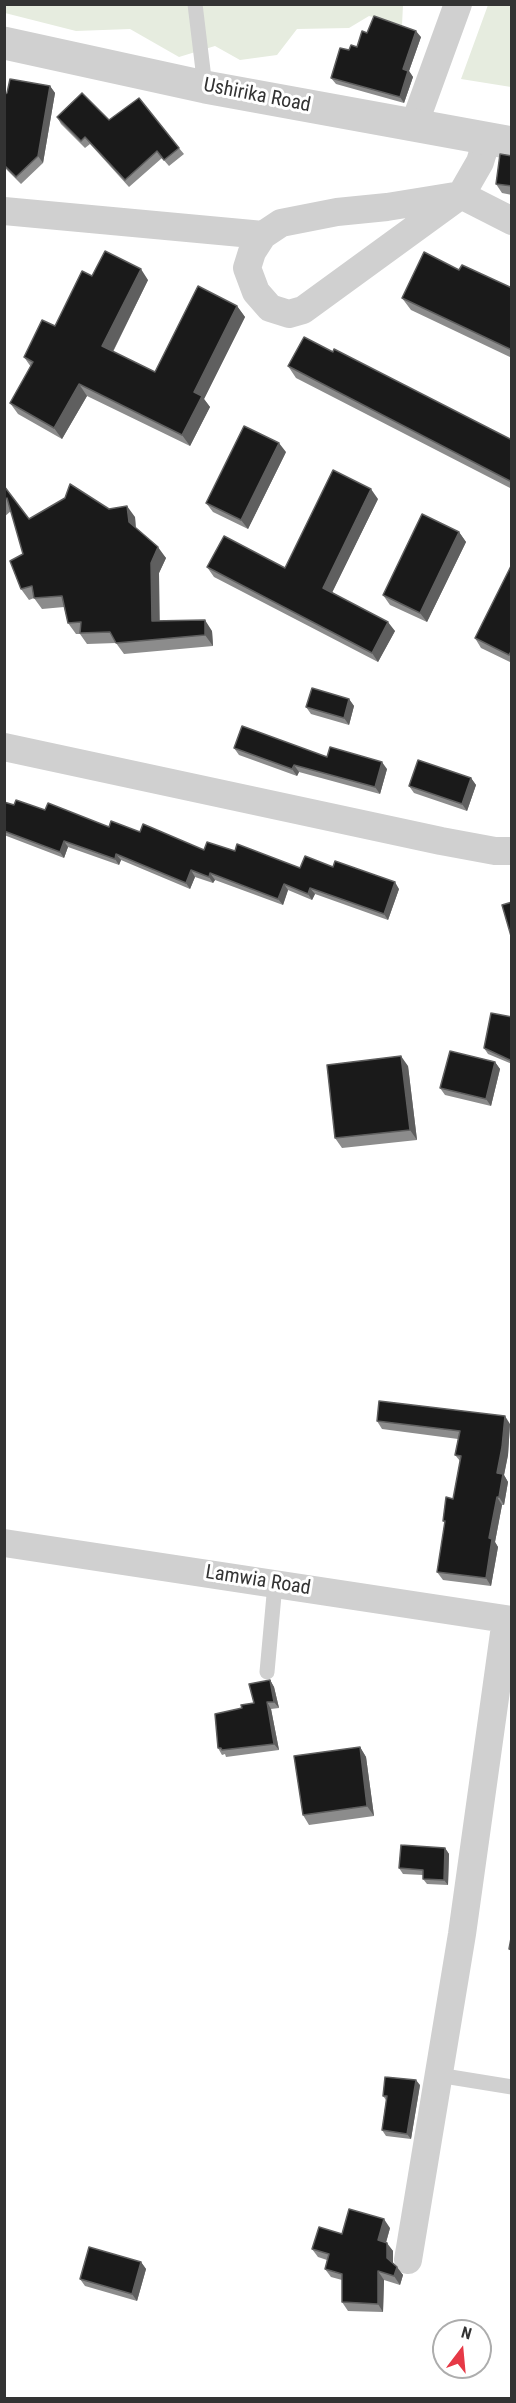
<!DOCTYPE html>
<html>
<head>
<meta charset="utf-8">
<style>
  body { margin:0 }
  #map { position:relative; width:516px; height:2403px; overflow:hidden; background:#fff; font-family:"Roboto Condensed",sans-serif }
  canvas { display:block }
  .frame { position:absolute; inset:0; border:6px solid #333; pointer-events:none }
  .north { position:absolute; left:432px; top:2319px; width:60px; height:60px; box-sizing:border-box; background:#fff; border:2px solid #adadad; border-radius:50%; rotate:16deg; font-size:16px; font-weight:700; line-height:24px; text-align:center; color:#333 }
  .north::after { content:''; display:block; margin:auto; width:21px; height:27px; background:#e63946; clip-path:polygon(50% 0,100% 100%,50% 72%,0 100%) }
</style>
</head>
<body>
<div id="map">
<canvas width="516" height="2403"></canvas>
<div class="frame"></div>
<div class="north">N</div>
</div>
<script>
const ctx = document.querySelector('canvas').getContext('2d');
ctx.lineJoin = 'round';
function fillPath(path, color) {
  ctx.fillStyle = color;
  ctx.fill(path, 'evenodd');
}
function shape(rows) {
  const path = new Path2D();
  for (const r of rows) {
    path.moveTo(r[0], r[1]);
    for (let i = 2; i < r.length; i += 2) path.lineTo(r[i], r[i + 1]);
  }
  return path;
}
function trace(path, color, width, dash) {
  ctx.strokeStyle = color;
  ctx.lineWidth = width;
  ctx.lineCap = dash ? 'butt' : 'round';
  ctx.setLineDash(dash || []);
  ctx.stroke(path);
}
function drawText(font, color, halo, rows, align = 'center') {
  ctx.font = font + ' "Roboto Condensed",sans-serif';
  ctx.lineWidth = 6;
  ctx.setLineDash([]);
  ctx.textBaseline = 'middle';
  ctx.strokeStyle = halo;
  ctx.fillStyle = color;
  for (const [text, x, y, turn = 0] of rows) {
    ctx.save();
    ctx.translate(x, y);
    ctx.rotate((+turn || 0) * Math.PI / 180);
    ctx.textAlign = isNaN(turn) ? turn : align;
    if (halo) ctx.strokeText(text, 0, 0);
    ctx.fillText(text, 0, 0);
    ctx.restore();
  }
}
fillPath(shape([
  [4,5,403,5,402,25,369,16,349,28,297,29,277,55,240,60,215,46,179,57,130,29,76,31,5,13],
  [488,5,511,5,511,87,461,79]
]), '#e6ecdf');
trace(shape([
  [195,4,205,87],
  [267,1672,275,1584],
  [438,2075,512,2087]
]), '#d0d0d0', 15);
trace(shape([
  [414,125,458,4],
  [487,139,480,162,461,195,303,310,289,314,270,308,256,292,247,268,252,252,263,235,281,223,337,212,387,207,461,195,512,221],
  [4,211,263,235],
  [4,747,441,841,495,851,512,851],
  [4,1543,512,1620],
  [408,2260,462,1934,506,1619]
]), '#d0d0d0', 28);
trace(shape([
  [4,43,205,87,512,143]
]), '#d0d0d0', 33);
fillPath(shape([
  [367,33,421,37,409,71,413,77,404,103,336,84,331,78,349,50,357,47],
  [50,86,55,93,43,163,21,184,4,167,4,95],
  [57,117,109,120,179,148,184,154,169,166,162,158,129,187,90,144,85,148,61,124],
  [512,156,512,195,502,193,496,184],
  [459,270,512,288,512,358,411,310,402,298],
  [92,276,148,280,113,352,155,372,237,306,245,317,204,399,210,407,190,446,87,396,62,439,18,414,10,403,31,367,24,357,55,326],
  [288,366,512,440,512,489,296,378],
  [286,452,248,529,213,512,206,503],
  [4,486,29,519,109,509,135,517,136,528,166,558,159,573,159,621,212,631,213,646,124,654,116,643,87,644,80,634,76,634,68,623,64,607,42,609,34,598,29,600,21,589,23,554,11,511,4,517],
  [378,499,332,592,395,631,378,662,214,577,207,567,285,568],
  [459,532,466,542,427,622,390,605,383,595],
  [512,564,512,663,481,648,475,638],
  [349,699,354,706,349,725,311,714,306,707],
  [234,748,327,757,387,769,380,794,299,772,297,776,239,755],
  [471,778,476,785,467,811,414,793,409,786],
  [4,802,14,805,45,810,109,827,140,832,204,850,235,851,300,868,333,867,399,889,388,920,315,894,312,900,288,890,283,905,215,880,213,883,195,877,190,889,121,860,119,865,68,847,64,858,4,835],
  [512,1017,512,1064,488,1054,484,1048],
  [495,1062,500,1069,491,1106,445,1095,440,1088],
  [408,1066,417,1140,342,1148,335,1138],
  [377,1421,510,1424,508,1455,504,1475,508,1482,504,1505,502,1505,495,1542,498,1547,491,1586,443,1580,437,1572,445,1523,443,1521,453,1499,460,1461,455,1455,458,1439,382,1429],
  [270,1680,274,1687,279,1708,271,1709,279,1750,226,1757,225,1754,222,1755,218,1748,242,1708,254,1703],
  [360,1747,366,1757,374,1816,309,1825,303,1815],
  [445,1848,449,1854,448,1885,427,1884,423,1879,423,1875,403,1874,399,1868],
  [420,2085,411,2139,386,2136,382,2130,386,2100,383,2096],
  [390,2228,386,2243,393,2251,393,2263,403,2275,400,2285,384,2280,383,2312,348,2311,342,2302,342,2280,331,2277,325,2269,327,2260,318,2257,312,2249,342,2234],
  [141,2262,146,2269,137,2301,85,2286,80,2279]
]), '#8c8c8c');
fillPath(shape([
  [416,31,421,37,409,71,413,77,404,103,400,97,403,69],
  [50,86,55,93,43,163,38,156],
  [141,269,148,280,110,357,102,346],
  [237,306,245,317,204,399,210,407,190,446,182,435,194,392],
  [79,384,87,396,62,439,54,428],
  [279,443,286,452,248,529,241,520],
  [371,489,378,499,330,597,323,588],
  [127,506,135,517,136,533,129,522],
  [459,532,466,542,427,622,420,613],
  [158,547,166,558,159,573,160,632,152,621,151,563],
  [205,620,212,631,213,646,205,635],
  [388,622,395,631,378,662,372,653],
  [349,699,354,706,349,725,344,718],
  [382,762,387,769,380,794,375,787],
  [294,765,299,772,297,776,292,769],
  [471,778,476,785,467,811,462,804],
  [64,841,68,847,64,858,60,852],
  [116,854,121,860,119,865,115,859],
  [191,870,195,877,190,889,186,883],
  [210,873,215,880,213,883,209,877],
  [395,882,399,889,388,920,384,914],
  [284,884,288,890,283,905,278,899],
  [310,888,315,894,312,900,308,894],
  [401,1056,408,1066,417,1140,410,1130],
  [495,1062,500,1069,491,1106,486,1099],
  [505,1416,510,1424,508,1455,504,1475,508,1482,504,1505,499,1497,497,1473],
  [497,1497,502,1505,495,1542,498,1547,491,1586,486,1578,489,1538],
  [270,1680,274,1687,279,1708,274,1702],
  [267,1702,271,1709,279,1750,274,1744],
  [360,1747,366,1757,374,1816,367,1806],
  [445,1848,449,1854,448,1885,444,1880],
  [416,2080,420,2085,411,2139,407,2134],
  [384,2219,390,2228,384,2249,378,2240],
  [387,2243,393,2251,393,2266,387,2258],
  [141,2262,146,2269,137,2301,132,2294],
  [397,2267,403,2275,400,2285,394,2276],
  [378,2271,384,2280,383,2312,378,2304]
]), '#5f5f5f');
const building = shape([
  [374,16,416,31,403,69,408,71,400,97,331,78,340,48,349,50,351,45,357,47,362,31,367,33,374,16],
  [10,79,50,86,38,156,16,177,4,165,4,95,7,93,10,79],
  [82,93,109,120,139,98,179,148,164,160,157,151,125,180,85,137,81,141,57,117,82,93],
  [500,154,512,156,512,186,496,184,500,154],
  [105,251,141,269,102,346,155,372,198,286,237,306,194,392,202,396,182,435,79,384,54,428,10,403,33,362,24,357,42,320,55,326,82,271,92,276,105,251],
  [424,252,459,270,462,265,512,288,512,350,402,298,424,252],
  [304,337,333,352,334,349,512,440,512,482,288,366,304,337],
  [244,426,279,443,241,520,206,503,244,426],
  [333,470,371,489,323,588,388,622,372,653,207,567,224,536,285,568,333,470],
  [70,484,109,509,127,506,129,522,158,547,151,563,152,621,205,620,205,635,116,643,110,632,80,633,81,622,68,623,62,596,34,598,32,586,21,589,10,561,23,554,7,498,4,500,4,486,29,519,65,498,70,484],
  [422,514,459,532,420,613,383,595,422,514],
  [512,564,512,650,509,655,475,638,512,564],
  [312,688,349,699,344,718,306,707,312,688],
  [242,726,327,757,330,747,382,762,375,787,294,765,292,769,234,748,242,726],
  [418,760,471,778,462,804,409,786,418,760],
  [16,800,45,810,48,803,109,827,111,821,140,832,143,824,204,850,207,842,235,851,237,844,300,868,305,856,333,867,335,861,395,882,384,914,310,888,308,894,284,884,278,899,210,873,209,877,191,870,186,883,116,854,115,859,64,841,60,852,4,831,4,802,14,805,16,800],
  [512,902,512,936,511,936,502,905,512,902],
  [491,1013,512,1017,512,1061,484,1048,491,1013],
  [450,1051,495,1062,486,1099,440,1088,450,1051],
  [401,1056,410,1130,335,1138,327,1065,401,1056],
  [379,1401,505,1416,502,1447,497,1473,503,1474,499,1497,497,1497,489,1538,492,1539,486,1578,437,1572,445,1521,443,1521,446,1497,453,1499,461,1456,455,1455,460,1431,377,1421,379,1401],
  [270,1680,274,1702,267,1702,274,1744,222,1750,221,1748,218,1748,215,1714,242,1708,241,1705,254,1703,249,1684,270,1680],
  [360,1747,367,1806,303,1815,294,1756,360,1747],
  [401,1845,445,1848,444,1880,423,1879,423,1870,399,1868,401,1845],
  [512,1933,512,1950,509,1949,512,1933],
  [385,2077,416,2080,407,2134,382,2130,387,2096,383,2096,385,2077],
  [349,2209,384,2219,378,2240,387,2243,387,2258,397,2267,394,2276,378,2271,378,2304,342,2302,342,2274,325,2269,329,2254,312,2249,319,2227,342,2234,349,2209],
  [89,2247,141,2262,132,2294,80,2279,89,2247]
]);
fillPath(building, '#1a1a1a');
trace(building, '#5f5f5f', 1.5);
drawText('20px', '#333', '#fff', [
  ["Ushirika Road",257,96,11],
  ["Lamwia Road",258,1581,9]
]);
</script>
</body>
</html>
